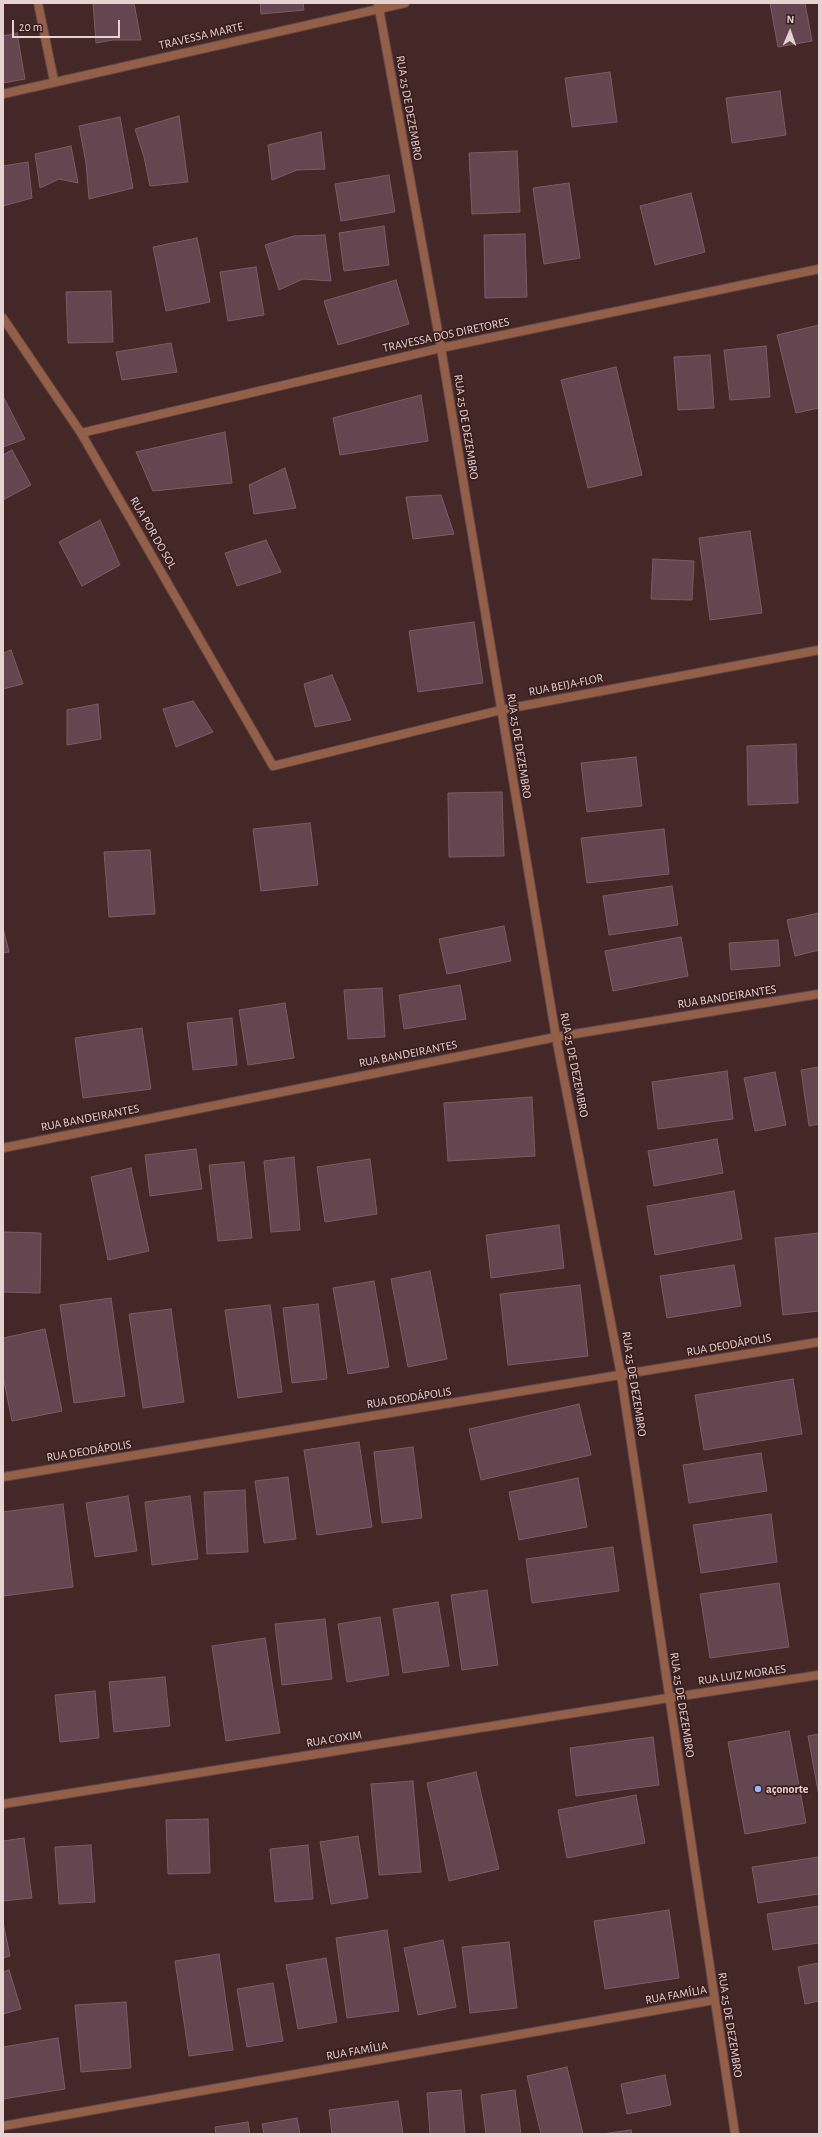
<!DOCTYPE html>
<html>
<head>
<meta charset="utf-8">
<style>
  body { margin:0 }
  #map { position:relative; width:822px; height:2137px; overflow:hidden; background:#432827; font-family:"Alegreya Sans",sans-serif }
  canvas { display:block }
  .frame { position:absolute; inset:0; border:4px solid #e5d2d1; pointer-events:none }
  .north { position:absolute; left:770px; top:12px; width:40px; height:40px; -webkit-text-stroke:3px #391e1d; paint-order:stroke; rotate:2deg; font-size:11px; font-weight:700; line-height:16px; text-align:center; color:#e5d2d1 }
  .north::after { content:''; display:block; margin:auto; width:14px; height:18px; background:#e5d2d1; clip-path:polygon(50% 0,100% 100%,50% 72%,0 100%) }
  .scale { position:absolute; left:12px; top:20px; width:108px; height:18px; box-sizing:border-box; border:2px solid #e5d2d1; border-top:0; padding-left:5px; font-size:12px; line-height:14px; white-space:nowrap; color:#e5d2d1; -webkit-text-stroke:3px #391e1d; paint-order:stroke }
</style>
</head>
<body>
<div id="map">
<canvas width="822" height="2137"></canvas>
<div class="frame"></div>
<div class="north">N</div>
<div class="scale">20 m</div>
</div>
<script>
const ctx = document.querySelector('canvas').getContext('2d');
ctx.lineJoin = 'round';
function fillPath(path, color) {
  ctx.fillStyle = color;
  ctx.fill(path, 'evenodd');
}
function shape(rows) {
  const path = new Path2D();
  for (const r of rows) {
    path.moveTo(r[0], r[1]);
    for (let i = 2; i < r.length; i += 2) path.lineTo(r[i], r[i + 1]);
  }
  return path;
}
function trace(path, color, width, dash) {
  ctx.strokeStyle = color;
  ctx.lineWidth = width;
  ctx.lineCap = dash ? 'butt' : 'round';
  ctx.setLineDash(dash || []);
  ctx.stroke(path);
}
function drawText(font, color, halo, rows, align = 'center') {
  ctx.font = font + ' "Alegreya Sans",sans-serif';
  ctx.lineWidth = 3.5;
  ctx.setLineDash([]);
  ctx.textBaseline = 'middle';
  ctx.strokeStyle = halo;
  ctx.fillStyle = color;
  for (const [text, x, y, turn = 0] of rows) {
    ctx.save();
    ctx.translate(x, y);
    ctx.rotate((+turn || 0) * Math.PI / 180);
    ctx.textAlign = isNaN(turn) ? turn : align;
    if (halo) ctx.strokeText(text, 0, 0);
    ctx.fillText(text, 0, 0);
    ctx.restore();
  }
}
const building = shape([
  [93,3,134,3,141,40,113,40,96,43,93,3],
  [260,3,303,3,304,10,261,14,260,3],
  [770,3,805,3,812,41,778,47,770,3],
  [17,33,25,79,3,83,3,36,17,33],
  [610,72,617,122,572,127,565,78,610,72],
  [780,91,786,135,732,143,726,98,780,91],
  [179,116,188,182,150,186,144,157,135,129,179,116],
  [120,117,133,188,89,199,86,163,79,126,120,117],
  [321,132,325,169,297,170,272,180,268,145,321,132],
  [71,146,78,183,59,179,40,188,35,154,71,146],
  [517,151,520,212,472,214,469,153,517,151],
  [28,162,32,198,3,206,3,166,28,162],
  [389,175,395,212,341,221,335,184,389,175],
  [569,183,580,258,544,264,533,188,569,183],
  [691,193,705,252,655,265,640,206,691,193],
  [384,226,389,265,344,271,339,233,384,226],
  [525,234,527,297,485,298,484,235,525,234],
  [325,235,331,281,303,279,279,290,265,245,294,236,325,235],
  [197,238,210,302,166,311,153,247,197,238],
  [256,267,264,315,228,321,220,272,256,267],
  [396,280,409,324,338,345,324,301,396,280],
  [111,291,113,342,68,343,66,292,111,291],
  [819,325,819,408,796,413,777,335,819,325],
  [171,343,177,372,122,380,116,352,171,343],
  [766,346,770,397,730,400,724,350,766,346],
  [710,355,714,408,678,410,674,357,710,355],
  [616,367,642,475,588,488,561,380,616,367],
  [421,395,428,441,340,455,333,418,421,395],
  [3,396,25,439,3,447,3,396],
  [225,432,232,483,153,491,136,452,225,432],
  [12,450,31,485,3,500,3,455,12,450],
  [285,468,296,508,254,514,249,485,285,468],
  [441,495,454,534,413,539,406,497,441,495],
  [100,520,120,565,82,586,59,542,100,520],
  [750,531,762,613,710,620,699,538,750,531],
  [266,540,281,572,237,586,225,553,266,540],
  [653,559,694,561,692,600,651,599,653,559],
  [474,622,483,683,418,692,409,631,474,622],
  [11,650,23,684,3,689,3,653,11,650],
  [332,675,351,720,315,727,304,684,332,675],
  [193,701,213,732,176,747,163,709,193,701],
  [98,704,101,739,67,745,67,710,98,704],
  [796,744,798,803,748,805,747,746,796,744],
  [636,757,642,806,587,812,581,763,636,757],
  [502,792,504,856,449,857,448,793,502,792],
  [310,823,318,885,261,891,253,829,310,823],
  [664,829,669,874,587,883,581,838,664,829],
  [150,850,155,914,109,917,104,852,150,850],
  [672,886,678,925,609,935,603,896,672,886],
  [819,913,819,950,795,956,787,920,819,913],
  [504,926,511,961,447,974,439,939,504,926],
  [3,928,9,952,3,953,3,928],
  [681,937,688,976,613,991,605,951,681,937],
  [778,940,780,966,731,970,729,943,778,940],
  [460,985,466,1019,404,1029,399,995,460,985],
  [382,988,385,1037,348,1039,344,990,382,988],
  [285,1003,294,1058,248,1065,239,1010,285,1003],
  [232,1018,237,1065,193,1070,187,1023,232,1018],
  [142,1028,151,1089,83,1098,75,1038,142,1028],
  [819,1067,819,1124,809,1126,801,1070,819,1067],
  [727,1071,733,1119,658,1129,652,1082,727,1071],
  [775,1072,786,1125,755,1131,744,1078,775,1072],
  [532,1097,535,1156,448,1161,444,1103,532,1097],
  [717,1139,723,1173,654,1186,648,1151,717,1139],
  [196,1149,202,1189,150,1196,145,1155,196,1149],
  [294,1157,300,1230,271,1232,264,1161,294,1157],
  [370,1159,377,1214,325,1222,317,1167,370,1159],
  [244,1162,252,1238,218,1241,209,1165,244,1162],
  [131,1168,149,1251,108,1260,91,1177,131,1168],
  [734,1191,742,1239,655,1255,647,1206,734,1191],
  [559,1225,564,1268,491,1278,486,1235,559,1225],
  [3,1232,41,1233,40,1293,3,1292,3,1232],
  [819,1233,819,1311,783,1315,775,1238,819,1233],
  [734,1265,741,1306,667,1318,660,1276,734,1265],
  [430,1271,447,1359,408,1367,391,1279,430,1271],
  [374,1281,389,1367,348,1374,333,1288,374,1281],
  [580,1285,588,1356,508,1365,500,1294,580,1285],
  [111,1298,125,1396,74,1403,60,1305,111,1298],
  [318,1304,327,1379,292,1383,283,1308,318,1304],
  [270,1305,282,1392,238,1398,225,1310,270,1305],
  [171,1309,184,1402,143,1408,129,1314,171,1309],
  [45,1329,62,1411,12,1421,3,1376,3,1338,45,1329],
  [793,1379,802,1434,704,1450,695,1395,793,1379],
  [579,1404,591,1455,481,1480,469,1429,579,1404],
  [359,1442,372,1527,317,1535,304,1450,359,1442],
  [413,1447,422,1518,382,1523,374,1452,413,1447],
  [761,1453,767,1491,689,1503,683,1465,761,1453],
  [288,1477,296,1539,264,1543,255,1481,288,1477],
  [578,1478,587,1527,519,1540,509,1492,578,1478],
  [245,1490,248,1552,207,1554,204,1492,245,1490],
  [128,1496,137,1551,95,1557,86,1503,128,1496],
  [190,1496,198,1559,152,1565,145,1502,190,1496],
  [63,1504,73,1587,3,1596,3,1512,63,1504],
  [771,1514,777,1562,701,1573,693,1525,771,1514],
  [613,1547,619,1591,532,1603,526,1559,613,1547],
  [779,1583,789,1647,710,1658,700,1594,779,1583],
  [487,1590,498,1665,462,1670,451,1595,487,1590],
  [438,1602,449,1666,403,1673,393,1609,438,1602],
  [380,1617,389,1675,347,1682,338,1624,380,1617],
  [325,1619,332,1679,282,1685,275,1624,325,1619],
  [265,1638,280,1733,226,1741,212,1646,265,1638],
  [165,1677,170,1726,114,1732,109,1682,165,1677],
  [95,1691,99,1738,60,1742,55,1695,95,1691],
  [789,1731,806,1823,745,1834,728,1742,789,1731],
  [819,1734,819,1796,808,1736,819,1734],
  [653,1737,659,1785,576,1796,570,1748,653,1737],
  [476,1772,499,1869,449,1881,427,1783,476,1772],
  [413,1781,421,1872,379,1875,371,1784,413,1781],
  [636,1795,645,1843,567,1858,558,1810,636,1795],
  [208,1819,210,1873,168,1874,166,1820,208,1819],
  [358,1836,368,1898,331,1904,320,1842,358,1836],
  [24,1838,32,1898,3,1901,3,1841,24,1838],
  [91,1845,95,1902,59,1904,55,1847,91,1845],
  [308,1845,313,1899,275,1902,270,1849,308,1845],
  [819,1857,819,1894,758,1903,752,1867,819,1857],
  [819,1906,819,1943,773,1950,767,1914,819,1906],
  [669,1910,679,1978,605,1989,594,1921,669,1910],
  [3,1922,10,1956,3,1958,3,1922],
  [387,1930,399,2011,347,2018,336,1938,387,1930],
  [443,1940,456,2007,418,2015,404,1948,443,1940],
  [509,1942,517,2008,470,2013,462,1947,509,1942],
  [219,1954,233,2050,189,2056,175,1961,219,1954],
  [326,1958,337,2022,298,2029,286,1965,326,1958],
  [819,1963,819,2001,805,2004,798,1967,819,1963],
  [9,1970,21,2009,3,2014,3,1972,9,1970],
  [273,1983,283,2041,247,2047,237,1989,273,1983],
  [126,2002,131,2068,81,2072,75,2005,126,2002],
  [58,2038,65,2089,3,2099,3,2047,58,2038],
  [567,2067,583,2134,541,2134,527,2076,567,2067],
  [665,2075,671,2105,627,2114,621,2084,665,2075],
  [461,2090,465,2134,430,2134,427,2093,461,2090],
  [515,2090,521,2134,486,2134,481,2095,515,2090],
  [398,2101,403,2134,332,2134,329,2110,398,2101],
  [297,2118,300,2134,264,2134,262,2124,297,2118],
  [248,2122,250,2134,216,2134,215,2127,248,2122],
  [631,2130,632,2134,601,2134,631,2130]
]);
fillPath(building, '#63464f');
trace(building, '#7b5c66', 1);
const minor = shape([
  [38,3,54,81],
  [3,94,405,3],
  [3,318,81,433,273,766,501,710,819,650],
  [81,433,441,348,819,269],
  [3,1148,556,1037,819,994],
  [3,1477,819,1342],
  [3,2126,714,2000]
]);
const tertiary = shape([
  [378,3,441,348,556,1037,621,1375,735,2134],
  [3,1804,668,1698,819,1675]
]);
trace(minor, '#604746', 10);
trace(tertiary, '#604746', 10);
trace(minor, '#935f48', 8);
trace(tertiary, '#935f48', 8);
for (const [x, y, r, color] of [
  [758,1789,4,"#99b5fd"]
]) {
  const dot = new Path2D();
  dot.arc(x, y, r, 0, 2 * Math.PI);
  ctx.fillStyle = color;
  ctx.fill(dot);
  trace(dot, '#391e1d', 1.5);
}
drawText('12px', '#e5d2d1', '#391e1d', [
  ["TRAVESSA MARTE",201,36,-13],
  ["RUA 25 DE DEZEMBRO",409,108,80],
  ["TRAVESSA DOS DIRETORES",446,335,-12],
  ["RUA 25 DE DEZEMBRO",466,427,81],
  ["RUA POR DO SOL",153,533,60],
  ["RUA BEIJA-FLOR",566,685,-11],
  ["RUA 25 DE DEZEMBRO",519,746,81],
  ["RUA BANDEIRANTES",727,997,-9],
  ["RUA BANDEIRANTES",408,1054,-11],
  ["RUA 25 DE DEZEMBRO",574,1065,79],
  ["RUA BANDEIRANTES",90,1118,-11],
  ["RUA DEODÁPOLIS",729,1345,-10],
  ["RUA 25 DE DEZEMBRO",634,1384,81],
  ["RUA DEODÁPOLIS",409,1398,-9],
  ["RUA DEODÁPOLIS",89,1451,-9],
  ["RUA LUIZ MORAES",742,1675,-8],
  ["RUA 25 DE DEZEMBRO",682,1705,81],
  ["RUA COXIM",334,1739,-9],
  ["RUA FAMÍLIA",676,1995,-10],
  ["RUA 25 DE DEZEMBRO",730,2025,81],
  ["RUA FAMÍLIA",357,2051,-10]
]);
drawText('bold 12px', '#e5d2d1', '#391e1d', [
  ["açonorte",766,1789]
], 'left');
</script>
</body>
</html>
